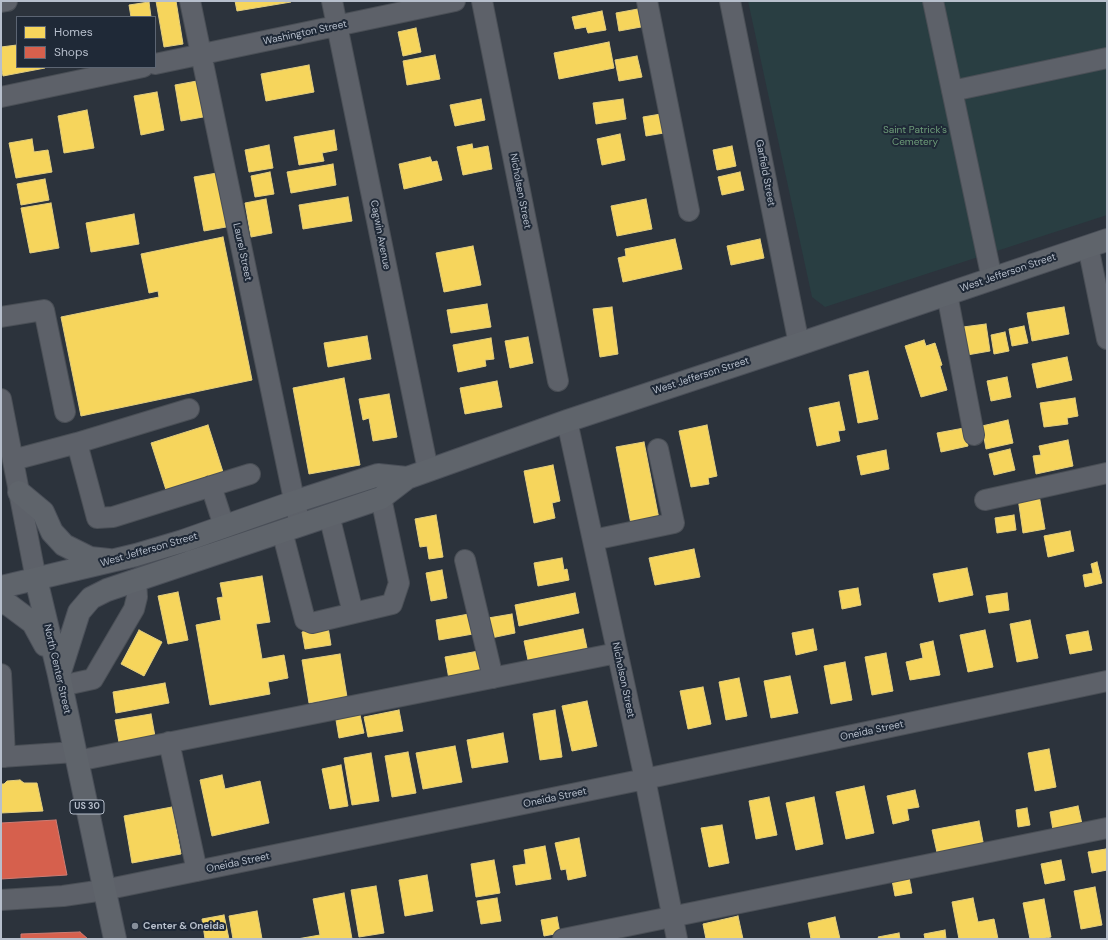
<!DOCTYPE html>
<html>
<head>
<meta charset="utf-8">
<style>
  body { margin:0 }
  #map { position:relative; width:1108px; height:940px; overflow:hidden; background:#2c333c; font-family:"DM Sans",sans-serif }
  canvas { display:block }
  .frame { position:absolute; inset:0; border:2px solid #b7bfcc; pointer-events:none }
  .legend { position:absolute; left:16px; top:16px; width:140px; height:52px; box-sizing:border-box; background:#1f2937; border:1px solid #5c6573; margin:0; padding:5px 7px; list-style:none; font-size:12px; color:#b7bfcc }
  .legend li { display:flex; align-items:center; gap:8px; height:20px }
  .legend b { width:20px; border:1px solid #5c6573 }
</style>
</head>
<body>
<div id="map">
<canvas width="1108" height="940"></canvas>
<div class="frame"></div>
<ul class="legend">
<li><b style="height:11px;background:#f6d55c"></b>Homes</li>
<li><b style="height:11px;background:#d6604d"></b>Shops</li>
</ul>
</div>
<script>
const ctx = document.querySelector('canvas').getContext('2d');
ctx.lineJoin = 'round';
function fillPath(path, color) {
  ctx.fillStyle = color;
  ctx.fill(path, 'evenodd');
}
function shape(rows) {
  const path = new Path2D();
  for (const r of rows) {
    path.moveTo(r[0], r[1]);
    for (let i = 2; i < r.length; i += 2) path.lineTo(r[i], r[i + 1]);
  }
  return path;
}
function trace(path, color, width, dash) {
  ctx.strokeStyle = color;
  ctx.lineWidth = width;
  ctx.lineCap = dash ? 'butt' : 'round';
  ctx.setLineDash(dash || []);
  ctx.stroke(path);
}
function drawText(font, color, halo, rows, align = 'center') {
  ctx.font = font + ' "DM Sans",sans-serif';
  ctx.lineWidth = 4;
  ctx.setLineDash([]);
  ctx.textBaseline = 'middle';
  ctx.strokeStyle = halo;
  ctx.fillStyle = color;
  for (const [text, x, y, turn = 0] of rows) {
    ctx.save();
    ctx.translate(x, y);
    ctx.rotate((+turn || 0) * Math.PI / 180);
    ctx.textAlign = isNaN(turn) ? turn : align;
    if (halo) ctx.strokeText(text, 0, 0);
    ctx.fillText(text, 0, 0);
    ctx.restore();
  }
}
fillPath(shape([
  [748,1,1107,1,1107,215,825,307,812,297]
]), '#293e42');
const homes = shape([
  [156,1,176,1,183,44,164,47,156,1],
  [235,1,291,1,291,2,237,11,235,1],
  [149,2,151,17,131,17,129,5,149,2],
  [638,9,641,27,619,31,616,13,638,9],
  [602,11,606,30,588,33,586,27,575,29,572,17,602,11],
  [416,28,421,52,403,56,398,32,416,28],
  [609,42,614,68,559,79,554,53,609,42],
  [17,45,17,67,45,67,45,68,3,76,1,65,1,47,17,45],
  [435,55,440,79,407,85,403,61,435,55],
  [637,56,642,77,619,81,615,60,637,56],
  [309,65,314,92,266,101,261,74,309,65],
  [197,81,203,117,181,121,175,85,197,81],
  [157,92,164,130,141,135,134,96,157,92],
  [481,99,485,120,455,126,450,105,481,99],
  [623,99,626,119,596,124,593,103,623,99],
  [87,110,94,148,64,153,58,116,87,110],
  [661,114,664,133,646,136,643,117,661,114],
  [334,130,337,150,322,153,324,161,299,165,294,137,334,130],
  [620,134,625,160,602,165,597,139,620,134],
  [32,139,34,152,48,150,52,172,16,178,9,143,32,139],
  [472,144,473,149,488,146,492,169,463,175,457,147,472,144],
  [269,145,273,168,249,172,245,150,269,145],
  [732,146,736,166,717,170,713,150,732,146],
  [430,157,432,162,437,161,442,180,404,189,399,164,430,157],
  [333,164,336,185,291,193,287,172,333,164],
  [270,172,274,194,255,197,251,176,270,172],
  [740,172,744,190,722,195,718,177,740,172],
  [217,173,226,227,204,231,194,177,217,173],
  [45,179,49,200,21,205,17,184,45,179],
  [348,197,352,221,303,229,299,205,348,197],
  [266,199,272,233,251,237,245,203,266,199],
  [646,199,652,229,617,236,611,206,646,199],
  [51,203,59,248,30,253,21,208,51,203],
  [134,214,139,244,91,252,86,223,134,214],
  [223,237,252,380,81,416,61,317,159,297,158,291,149,293,141,254,223,237],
  [675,239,682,269,623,282,618,258,626,256,625,249,675,239],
  [760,239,764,258,731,265,727,246,760,239],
  [473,246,481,285,444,292,436,253,473,246],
  [487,304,491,327,451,333,447,310,487,304],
  [612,307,618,354,600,357,593,309,612,307],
  [1064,307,1069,334,1032,341,1027,313,1064,307],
  [986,324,990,351,967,355,963,327,986,324],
  [1024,326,1028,343,1012,346,1009,329,1024,326],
  [1005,332,1009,351,994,354,991,335,1005,332],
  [367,336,371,359,328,367,324,343,367,336],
  [528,337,533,363,510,368,505,341,528,337],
  [491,338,494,359,485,360,486,366,458,372,453,345,491,338],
  [924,340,926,346,935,343,942,365,940,366,947,390,921,397,905,346,924,340],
  [1067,357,1072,380,1037,388,1032,364,1067,357],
  [868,371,878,419,858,423,849,375,868,371],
  [1007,377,1011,397,991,401,987,381,1007,377],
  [344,378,360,465,309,474,293,388,344,378],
  [497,381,502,407,465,414,460,388,497,381],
  [389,394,397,437,373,441,369,418,363,420,359,399,389,394],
  [1075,398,1078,416,1067,418,1068,424,1044,427,1040,403,1075,398],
  [839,402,845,430,838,431,840,441,817,446,809,408,839,402],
  [1008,420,1013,443,986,449,982,426,1008,420],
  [208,425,223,472,166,490,151,443,208,425],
  [707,425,717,476,708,478,709,484,691,487,679,431,707,425],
  [964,428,968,446,941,452,937,433,964,428],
  [1068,440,1073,466,1036,474,1033,456,1041,455,1039,446,1068,440],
  [644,442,659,519,631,524,616,447,644,442],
  [1010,449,1015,470,994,475,989,454,1010,449],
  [886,450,889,469,861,475,857,456,886,450],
  [553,465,560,501,552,503,555,518,534,523,524,471,553,465],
  [1039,495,1045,529,1023,533,1018,498,1039,495],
  [436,515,443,557,429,559,427,546,420,547,415,519,436,515],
  [1014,515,1016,530,997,533,995,518,1014,515],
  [1070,531,1074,551,1048,557,1044,536,1070,531],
  [694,549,700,577,655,585,649,558,694,549],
  [562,558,564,570,567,569,569,580,538,586,534,563,562,558],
  [1097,562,1102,583,1085,587,1083,575,1093,573,1091,564,1097,562],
  [967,568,973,595,939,602,933,574,967,568],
  [442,570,447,598,431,601,426,573,442,570],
  [262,576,270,622,256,624,262,659,284,655,288,678,268,682,270,694,210,705,196,625,221,620,217,598,223,597,220,583,262,576],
  [858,588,861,605,842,609,839,591,858,588],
  [178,592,188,640,168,644,158,596,178,592],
  [575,593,579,613,519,626,515,605,575,593],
  [1007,593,1009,610,989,613,986,596,1007,593],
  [469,614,473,634,439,640,436,620,469,614],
  [512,614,515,633,491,638,488,618,512,614],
  [1030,620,1038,658,1017,662,1010,624,1030,620],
  [328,627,331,645,305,649,302,632,328,627],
  [583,629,587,648,528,660,524,641,583,629],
  [813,629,817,650,796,655,792,633,813,629],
  [139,630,162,642,144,676,121,664,139,630],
  [985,630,993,667,968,672,960,635,985,630],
  [1088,631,1092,650,1070,654,1066,635,1088,631],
  [933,641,940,675,910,680,906,662,923,658,920,644,933,641],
  [479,651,483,673,449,679,445,657,479,651],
  [886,653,893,691,872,695,865,657,886,653],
  [340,654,347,697,309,703,302,660,340,654],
  [845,662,852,700,831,704,824,666,845,662],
  [790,676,798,713,771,718,764,681,790,676],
  [739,678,747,716,726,720,719,682,739,678],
  [165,683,169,703,116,713,113,692,165,683],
  [703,687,711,724,688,729,680,691,703,687],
  [587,701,597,746,572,751,562,706,587,701],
  [399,710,403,731,368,737,364,717,399,710],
  [555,710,562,757,540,760,533,714,555,710],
  [151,714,156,742,120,748,115,720,151,714],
  [360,715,364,733,339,738,336,720,360,715],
  [503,733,508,762,472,768,467,740,503,733],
  [455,746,462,782,423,789,416,753,455,746],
  [1049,749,1056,787,1035,791,1028,753,1049,749],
  [408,752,416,793,392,797,385,756,408,752],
  [371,753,379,801,352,805,344,758,371,753],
  [341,765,348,806,330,809,322,769,341,765],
  [222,775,225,789,260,781,269,823,212,836,200,780,222,775],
  [20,780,24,783,37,783,43,811,1,813,1,784,4,784,7,781,20,780],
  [864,786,874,833,846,839,836,792,864,786],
  [915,790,919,807,907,809,909,820,893,824,887,796,915,790],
  [769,797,777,835,756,839,749,801,769,797],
  [814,797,823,844,796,850,786,803,814,797],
  [1078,806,1082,824,1053,830,1050,812,1078,806],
  [172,807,181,854,132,863,124,816,172,807],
  [1027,808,1030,825,1018,827,1016,810,1027,808],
  [979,821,984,847,938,857,932,830,979,821],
  [722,825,729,863,709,867,701,828,722,825],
  [579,838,586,876,568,880,566,869,561,870,555,843,579,838],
  [545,846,551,879,516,885,513,866,526,864,524,850,545,846],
  [1106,849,1107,870,1092,873,1088,852,1106,849],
  [494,860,500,893,476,897,471,864,494,860],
  [1061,860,1065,880,1045,884,1041,864,1061,860],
  [908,872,912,893,895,896,891,875,908,872],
  [427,875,433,911,405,916,399,880,427,875],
  [376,886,384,933,359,937,351,890,376,886],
  [1095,887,1102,925,1081,929,1074,891,1095,887],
  [344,893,352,939,297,939,320,935,313,899,344,893],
  [497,898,501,921,481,924,477,901,497,898],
  [973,898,978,922,994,919,998,939,959,939,952,902,973,898],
  [1044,899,1051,937,1040,939,1030,939,1023,903,1044,899],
  [257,911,262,939,233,939,229,916,257,911],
  [224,915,229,939,205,939,202,919,224,915],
  [738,916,743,939,706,939,703,924,738,916],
  [557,917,560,933,544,936,541,920,557,917],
  [835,917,840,939,811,939,808,923,835,917],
  [945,930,946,939,925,939,924,934,945,930],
  [899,933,900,939,879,939,878,937,899,933]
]);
fillPath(homes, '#f6d55c');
trace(homes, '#e3ce7e', 1);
const shops = shape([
  [56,820,67,875,1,879,1,823,56,820],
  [80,932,88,939,21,939,21,934,80,932]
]);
fillPath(shops, '#d6604d');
trace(shops, '#cd7c73', 1);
const minor = shape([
  [190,1,292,490,300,525],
  [332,1,428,470],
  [482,1,558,381],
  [647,1,689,211],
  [730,1,799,344],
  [933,1,992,279],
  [1,2,7,1],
  [155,64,455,1],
  [952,91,1107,58],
  [1,97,143,67],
  [1088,246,1107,339],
  [947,294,974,435],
  [1,317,44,310,65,412],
  [1,399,36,579],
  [567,421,645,779,677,939],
  [77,443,189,409],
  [13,460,77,443,97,518,113,517,250,474],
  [211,486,224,526],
  [985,500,1107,473],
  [329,515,353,613],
  [282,531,305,620,312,623,392,604,399,583,381,498],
  [593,540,674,523,658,449],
  [465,560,493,678],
  [1,674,5,757],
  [61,686,93,679,134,609,137,597,136,580],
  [169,742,197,871],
  [1,757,75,752],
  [77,761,617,653],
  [1,900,63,896,104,890,645,779,1107,681],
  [563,939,1107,828]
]);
const major = shape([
  [19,492,43,512,52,532,64,545,90,558,109,560],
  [36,579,59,675,115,939],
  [1,587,136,555,183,541,294,502,378,475,407,478,567,421,799,344,1107,240],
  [1,602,9,605,33,623,45,645],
  [59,675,79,612,91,598,107,590,381,498,407,478]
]);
trace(minor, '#4a4f56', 22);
trace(major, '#4a4f58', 24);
trace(minor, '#5d6169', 20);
trace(major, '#5f646b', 22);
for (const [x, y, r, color] of [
  [135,926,4,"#868e9a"]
]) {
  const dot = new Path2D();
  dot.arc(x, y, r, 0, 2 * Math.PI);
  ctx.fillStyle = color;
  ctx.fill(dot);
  trace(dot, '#1f2937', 1.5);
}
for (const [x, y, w] of [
  [87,807,34]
]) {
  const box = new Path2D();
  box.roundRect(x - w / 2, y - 7, w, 14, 3);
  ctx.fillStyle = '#1f2937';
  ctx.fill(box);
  trace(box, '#b7bfcc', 1);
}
drawText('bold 9px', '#b7bfcc', null, [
  ["US 30",87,807]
]);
drawText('10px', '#b7bfcc', '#1f2937', [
  ["Washington Street",305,33,-12],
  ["Garfield Street",765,173,79],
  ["Nicholsen Street",520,191,79],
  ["Cagwin Avenue",380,235,79],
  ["Laurel Street",242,252,78],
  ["West Jefferson Street",1008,273,-19],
  ["West Jefferson Street",701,376,-18],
  ["West Jefferson Street",149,550,-16],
  ["North Center Street",57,669,77],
  ["Nicholson Street",623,680,78],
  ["Oneida Street",872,731,-12],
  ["Oneida Street",555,798,-12],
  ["Oneida Street",238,863,-12]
]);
drawText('10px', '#6e9d79', '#1f2937', [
  ["Saint Patrick's",915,130],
  ["Cemetery",915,142]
]);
drawText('bold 10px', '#b7bfcc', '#1f2937', [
  ["Center & Oneida",143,926]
], 'left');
</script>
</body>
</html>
